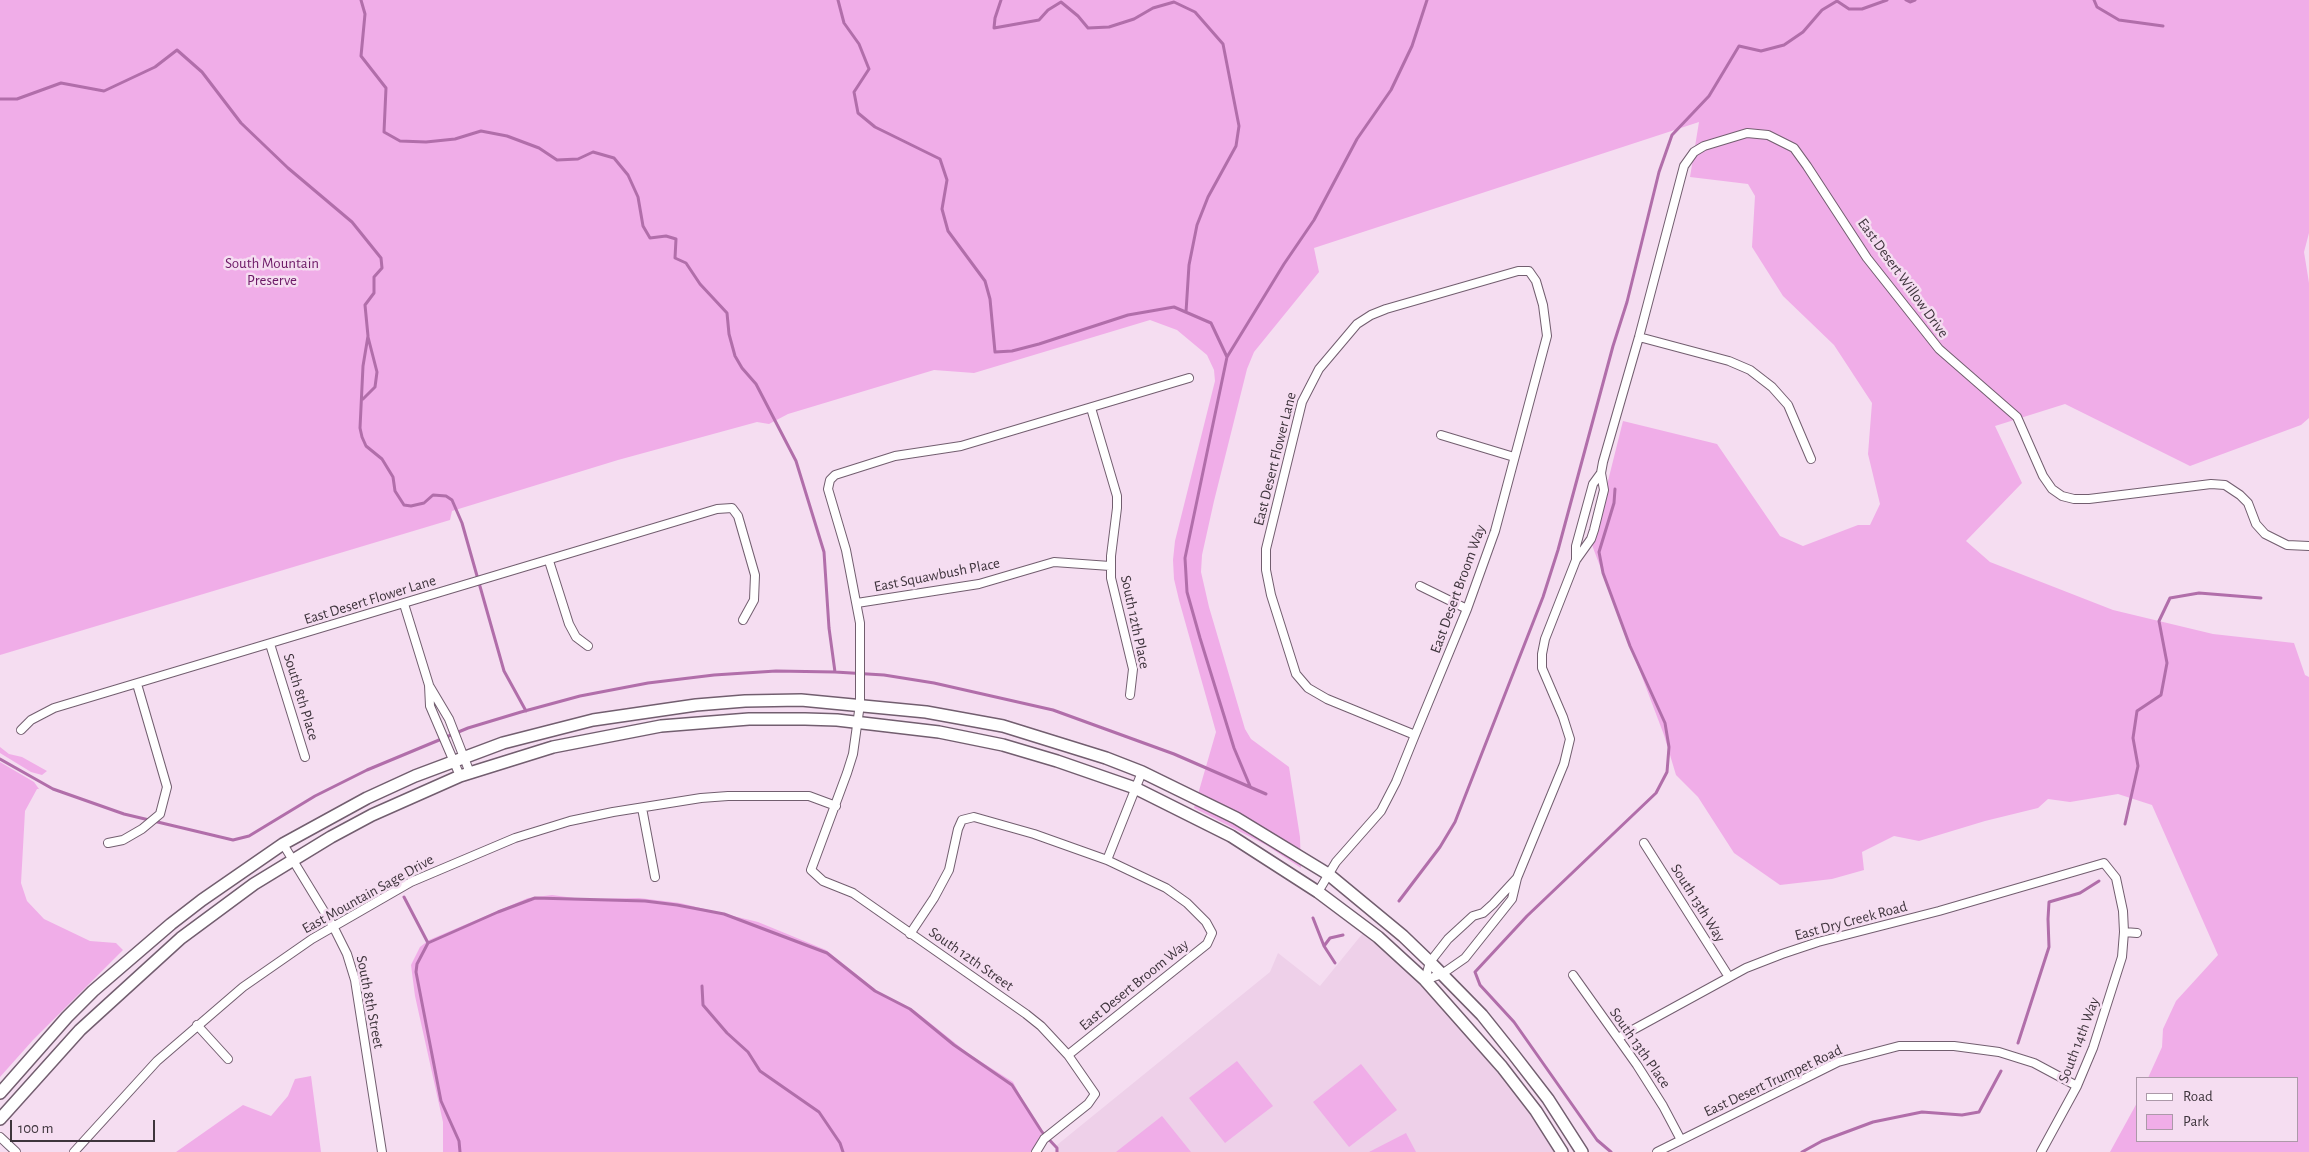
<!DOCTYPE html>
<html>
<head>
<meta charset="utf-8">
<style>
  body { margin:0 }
  #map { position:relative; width:2309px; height:1152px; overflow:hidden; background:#f5ddf1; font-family:"Alegreya Sans",sans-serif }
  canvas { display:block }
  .legend { position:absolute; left:2136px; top:1077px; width:162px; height:65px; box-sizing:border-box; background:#f5ddf1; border:1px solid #ac99a9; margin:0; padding:6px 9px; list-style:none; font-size:15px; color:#3e343c }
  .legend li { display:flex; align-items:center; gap:10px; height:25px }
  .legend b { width:25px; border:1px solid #ac99a9 }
  .scale { position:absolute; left:10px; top:1120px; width:145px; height:22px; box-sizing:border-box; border:2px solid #3e343c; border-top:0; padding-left:6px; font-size:15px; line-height:18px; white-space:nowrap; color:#3e343c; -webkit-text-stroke:4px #f5ddf1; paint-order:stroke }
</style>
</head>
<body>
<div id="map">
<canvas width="2309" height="1152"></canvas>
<ul class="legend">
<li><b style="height:6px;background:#fff"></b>Road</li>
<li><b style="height:14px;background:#f0ade8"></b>Park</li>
</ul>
<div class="scale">100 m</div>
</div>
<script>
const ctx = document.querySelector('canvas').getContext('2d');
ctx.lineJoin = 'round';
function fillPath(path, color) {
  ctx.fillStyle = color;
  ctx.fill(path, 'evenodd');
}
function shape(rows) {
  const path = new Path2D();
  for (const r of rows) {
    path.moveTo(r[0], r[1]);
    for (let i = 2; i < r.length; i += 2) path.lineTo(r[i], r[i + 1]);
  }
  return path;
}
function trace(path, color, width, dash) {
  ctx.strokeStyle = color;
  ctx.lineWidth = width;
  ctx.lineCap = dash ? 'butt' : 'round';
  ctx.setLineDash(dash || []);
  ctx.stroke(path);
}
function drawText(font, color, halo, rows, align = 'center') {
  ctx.font = font + ' "Alegreya Sans",sans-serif';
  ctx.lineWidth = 5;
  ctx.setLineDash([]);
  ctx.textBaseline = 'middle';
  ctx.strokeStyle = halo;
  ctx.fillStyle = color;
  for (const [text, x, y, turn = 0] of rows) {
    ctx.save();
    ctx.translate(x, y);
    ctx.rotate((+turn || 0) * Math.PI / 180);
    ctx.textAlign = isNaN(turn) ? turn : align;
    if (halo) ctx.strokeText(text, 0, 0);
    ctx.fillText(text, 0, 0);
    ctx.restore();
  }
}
fillPath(shape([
  [1363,933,1423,988,1481,1052,1532,1117,1555,1152,1055,1152,1057,1145,1270,972,1278,953,1320,986]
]), '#eed0e9');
fillPath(shape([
  [0,0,2309,0,2309,233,2304,252,2309,283,2309,418,2301,425,2190,466,2065,404,1995,426,2022,483,1966,541,1990,562,2113,610,2213,634,2294,643,2305,675,2309,677,2309,1152,2110,1152,2138,1101,2138,1141,2298,1141,2298,1078,2148,1078,2162,1047,2163,1029,2176,1001,2218,955,2152,805,2118,794,2070,802,2048,799,2038,808,1985,821,1919,841,1894,836,1862,852,1864,870,1832,879,1780,885,1734,853,1698,797,1676,775,1664,735,1592,545,1623,421,1717,444,1780,536,1803,546,1858,525,1870,525,1880,504,1868,454,1872,403,1834,345,1783,296,1752,247,1755,196,1748,184,1690,177,1699,122,1314,248,1319,272,1254,352,1247,369,1214,501,1202,555,1201,572,1209,607,1245,729,1251,739,1289,767,1300,837,1301,868,1266,845,1194,808,1216,732,1179,600,1174,579,1173,560,1175,541,1215,381,1214,370,1207,355,1177,330,1150,320,974,373,934,370,788,414,769,424,757,422,618,460,452,511,450,520,0,655],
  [0,747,9,754,22,757,47,771,42,775,31,772,0,753],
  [0,762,34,782,39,789,37,789,25,811,21,883,27,901,44,919,90,941,116,943,123,950,33,1040,0,1077],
  [552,895,582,899,639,898,680,903,758,922,826,950,881,994,915,1011,969,1054,1013,1082,1044,1139,1036,1152,443,1152,443,1122,415,996,411,965,420,947,429,940,528,898],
  [1237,1061,1273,1106,1225,1143,1189,1098],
  [1361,1064,1397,1110,1349,1147,1313,1102],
  [311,1076,321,1152,176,1152,243,1105,271,1116,288,1096,295,1079],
  [1162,1116,1191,1152,1116,1152],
  [1406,1133,1416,1152,1369,1152]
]), '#f0ade8');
trace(shape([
  [361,0,365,14,361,56,386,88,384,132,400,141,426,142,455,139,481,131,507,136,539,148,557,160,578,159,593,152,614,158,628,175,638,197,643,226,650,238,666,236,676,239,675,258,686,263,700,284,727,313,729,334,735,356,742,368,756,384,796,461,824,552,829,628,835,672],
  [838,0,844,23,859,44,869,69,854,92,858,113,875,127,940,159,947,180,942,209,948,231,985,281,990,299,995,352,1012,351,1039,344,1128,315,1174,307,1211,323,1227,357],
  [1001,0,995,18,994,28,1039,20,1048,10,1061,2,1078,16,1088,28,1109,27,1134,19,1153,8,1174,2,1195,12,1223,44,1239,126,1236,146,1208,197,1197,225,1189,265,1186,312],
  [1906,0,1910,2,1915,0],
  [2094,0,2097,7,2119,20,2163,26],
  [0,99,17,99,61,83,104,91,155,67,177,50,202,72,241,123,288,168,352,222,381,258,382,268,374,277,374,293,365,305,368,336,363,366,360,428,362,437,366,446,382,459,393,477,395,491,404,505,411,506,424,503,433,495,446,496,452,500,462,523,504,671,526,711],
  [363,399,375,387,377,372,368,337],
  [0,759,53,789,124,814,233,840,249,836,315,796,367,770,468,728,521,712,580,696,648,683,714,675,776,671,835,672,884,675,934,683,1053,710,1174,754,1266,794],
  [1250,786,1234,748,1200,638,1187,592,1185,558,1227,357,1284,264,1314,220,1357,139,1391,90,1412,46,1427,0],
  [2125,824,2138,766,2133,738,2137,711,2161,695,2167,663,2159,621,2170,598,2199,593,2261,598],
  [404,897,428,943,498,912,535,898,645,901,677,905,724,914,827,953,875,991,910,1009,954,1045,1012,1085,1042,1132,1057,1148,1057,1152],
  [1399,901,1440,847,1455,822,1543,597,1558,550,1613,346,1627,302,1659,172,1672,135,1709,96,1739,46,1761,51,1784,45,1803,32,1822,10,1837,1,1849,9,1862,9,1887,0],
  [1313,918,1324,946,1335,963],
  [428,943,417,964,416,972,441,1101,459,1141,460,1152],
  [1324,946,1330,938,1343,935],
  [702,986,703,1005,727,1033,748,1052,760,1071,819,1112,840,1143,843,1152],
  [2018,1043,2049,947,2048,919,2049,902,2080,893,2099,881],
  [1611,1152,1597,1140,1514,1022,1480,985,1475,972,1527,916,1656,793,1667,772,1669,747,1665,723,1630,646,1603,573,1599,552,1614,503,1615,489],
  [1802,1152,1822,1141,1873,1122,1922,1112,1962,1115,1979,1112,2001,1071]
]), '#b16eaa', 3);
const street = shape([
  [1639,337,1729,361,1750,370,1772,387,1788,405,1811,459],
  [1091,408,1117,496,1117,508,1111,556,1111,578,1133,669,1130,695],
  [1441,435,1514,457],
  [1576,560,1591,539,1594,530,1604,490,1601,473,1603,462,1639,337,1684,166,1694,152,1704,146,1747,133,1768,135,1794,148,1807,166,1867,258,1939,349,2017,417,2043,476,2052,489,2062,496,2074,499,2089,499,2211,484,2225,485,2240,495,2248,503,2256,524,2265,534,2287,545,2309,546],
  [549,561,569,624,576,637,588,646],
  [1420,586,1467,609],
  [857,603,979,584,1054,562,1110,566],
  [404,604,429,685,430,706,460,776],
  [270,644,305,757],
  [430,687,449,719,470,773],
  [21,730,31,720,54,708,717,509,732,508,738,516,755,575,754,600,743,620],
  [642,808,655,877],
  [108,843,123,840,142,829,160,814,167,787,137,684],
  [1644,843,1729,977],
  [283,844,333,926,347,954,355,980,382,1152],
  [1107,860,1142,772],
  [1318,892,1336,862,1381,811,1396,782,1415,735,1467,609,1495,531,1547,336,1543,305,1536,281,1529,271,1518,271,1386,309,1371,315,1357,324,1319,369,1302,402,1266,549,1266,570,1271,595,1296,674,1308,688,1327,699,1415,735],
  [2124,932,2137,933],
  [910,934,934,898,949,870,958,829,962,820,974,817,1034,834,1107,860,1166,888,1187,903,1206,922,1212,933,1207,944,1068,1055],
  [1573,975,1637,1065,1663,1106,1681,1140],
  [1425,980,1442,974,1465,958,1512,899,1517,878,1564,764,1570,739,1563,717,1542,668,1542,654,1545,639,1576,560,1576,546,1593,484,1601,473],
  [1425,980,1430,962,1448,939,1473,916,1483,913,1493,904,1517,878],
  [197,1025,228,1059],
  [1618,1038,1746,968,1782,954,1818,942,1939,911,2104,863,2116,878,2123,911,2124,932,2122,957,2093,1048,2077,1086,2041,1152],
  [0,1137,16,1152],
  [74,1152,157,1061,243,987,312,939,411,882,515,838,570,821,613,812,701,798,728,796,809,796,836,806],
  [1036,1152,1044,1139,1088,1104,1095,1094,1068,1055,1041,1026,1026,1014,853,893,823,881,811,870,847,773,853,754,860,704,860,623,846,550,828,489,830,480,835,475,895,456,961,446,1189,378],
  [1657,1152,1838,1062,1899,1046,1954,1046,1999,1052,2034,1063,2077,1086]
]);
const secondary = shape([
  [0,1093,67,1017,93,991,171,924,202,900,283,844,367,798,415,776,503,743,593,720,696,705,745,701,801,700,926,712,1003,726,1106,758,1142,772,1236,818,1328,874,1403,936,1430,962,1482,1015,1514,1055,1548,1099,1582,1152],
  [0,1119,80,1030,181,938,254,884,331,837,372,815,460,776,553,747,661,726,749,719,805,719,837,720,939,732,1003,745,1057,761,1135,788,1231,836,1318,892,1378,937,1425,980,1502,1067,1536,1111,1562,1152]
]);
trace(street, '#725e6f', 10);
trace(secondary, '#725e6f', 14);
trace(street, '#fff', 8);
trace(secondary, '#fff', 11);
drawText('15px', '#6c1966', '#f5ddf1', [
  ["South Mountain",272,263],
  ["Preserve",272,280]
]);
drawText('15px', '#3e343c', '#f5ddf1', [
  ["East Desert Willow Drive",1903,278,54],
  ["East Desert Flower Lane",1275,459,-76],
  ["East Squawbush Place",937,575,-11],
  ["East Desert Broom Way",1458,589,-70],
  ["East Desert Flower Lane",370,600,-17],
  ["South 12th Place",1135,622,78],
  ["South 8th Place",301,697,73],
  ["East Mountain Sage Drive",368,894,-29],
  ["South 13th Way",1698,903,58],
  ["East Dry Creek Road",1851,921,-15],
  ["South 12th Street",971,959,35],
  ["East Desert Broom Way",1134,985,-39],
  ["South 8th Street",370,1002,79],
  ["South 14th Way",2079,1040,-69],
  ["South 13th Place",1640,1048,55],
  ["East Desert Trumpet Road",1773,1081,-25]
]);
</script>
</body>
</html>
